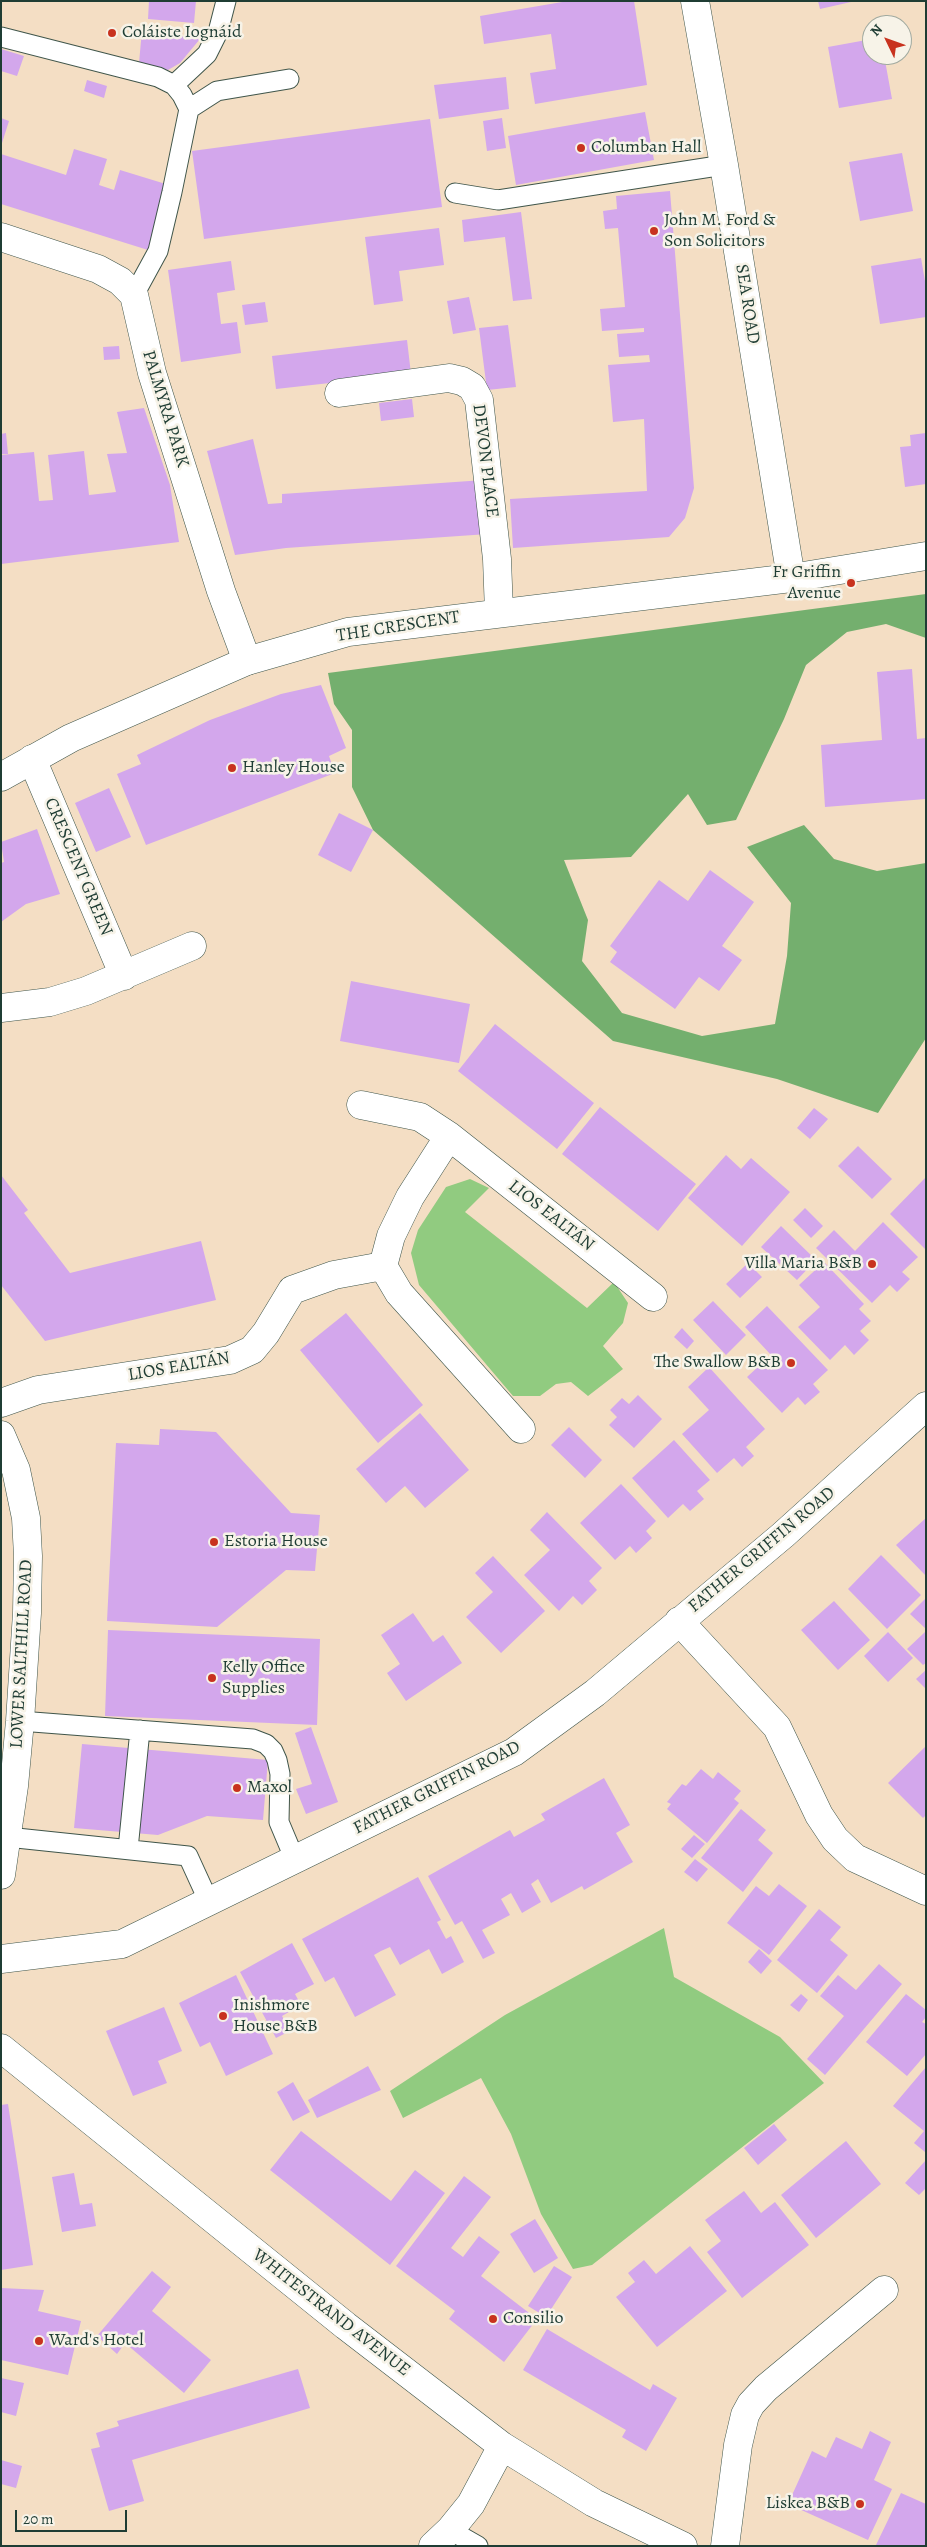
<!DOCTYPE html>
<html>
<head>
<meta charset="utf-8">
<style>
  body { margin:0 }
  #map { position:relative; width:927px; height:2547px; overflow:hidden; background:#f4dec4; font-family:Alegreya,serif }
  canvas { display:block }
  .frame { position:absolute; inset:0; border:2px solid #1f3d34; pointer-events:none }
  .north { position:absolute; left:862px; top:15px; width:50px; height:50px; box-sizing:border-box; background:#f7f3e8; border:1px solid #a1aaa0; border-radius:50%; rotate:312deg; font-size:14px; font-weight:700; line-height:20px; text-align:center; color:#1f3d34 }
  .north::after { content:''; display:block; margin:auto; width:18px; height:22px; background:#c8321e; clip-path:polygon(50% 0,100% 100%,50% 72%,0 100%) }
  .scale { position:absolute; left:15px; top:2510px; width:112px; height:22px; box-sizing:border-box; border:2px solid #1f3d34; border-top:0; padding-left:6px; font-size:15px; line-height:18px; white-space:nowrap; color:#1f3d34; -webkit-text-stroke:4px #f7f3e8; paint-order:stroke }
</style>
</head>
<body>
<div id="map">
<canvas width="927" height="2547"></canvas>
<div class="frame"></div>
<div class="north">N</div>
<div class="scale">20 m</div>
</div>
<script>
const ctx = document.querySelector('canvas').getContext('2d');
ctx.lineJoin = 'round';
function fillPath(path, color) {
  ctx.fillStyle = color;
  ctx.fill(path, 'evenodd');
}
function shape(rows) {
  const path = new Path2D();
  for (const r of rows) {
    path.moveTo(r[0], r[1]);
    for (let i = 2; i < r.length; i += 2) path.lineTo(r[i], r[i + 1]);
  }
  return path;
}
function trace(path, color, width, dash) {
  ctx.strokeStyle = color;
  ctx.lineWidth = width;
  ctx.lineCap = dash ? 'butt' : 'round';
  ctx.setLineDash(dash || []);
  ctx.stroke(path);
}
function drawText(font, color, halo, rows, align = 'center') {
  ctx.font = font + ' Alegreya,serif';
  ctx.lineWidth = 5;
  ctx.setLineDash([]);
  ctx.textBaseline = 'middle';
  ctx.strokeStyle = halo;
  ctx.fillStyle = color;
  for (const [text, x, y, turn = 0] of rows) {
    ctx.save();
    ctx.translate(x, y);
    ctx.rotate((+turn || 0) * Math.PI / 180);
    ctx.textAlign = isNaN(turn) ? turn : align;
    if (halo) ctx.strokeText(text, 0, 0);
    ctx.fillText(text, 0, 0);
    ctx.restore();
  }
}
fillPath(shape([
  [470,1179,489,1188,465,1212,587,1308,614,1282,628,1303,623,1323,603,1346,623,1369,588,1396,571,1382,556,1384,540,1396,513,1396,419,1285,411,1253,418,1230,446,1187],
  [664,1928,674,1977,780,2037,824,2083,592,2265,573,2269,541,2214,511,2134,481,2078,403,2118,390,2091,505,2015]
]), '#91cb80');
fillPath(shape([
  [926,594,926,638,886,624,847,632,806,665,784,719,736,820,707,825,688,794,631,857,564,860,588,920,582,961,622,1013,702,1036,775,1024,787,956,791,903,747,847,804,825,834,859,877,871,926,863,926,1038,878,1113,777,1079,613,1041,373,830,352,787,352,730,334,704,328,673]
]), '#74af6e');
fillPath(shape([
  [149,1,196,1,194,23,148,19],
  [568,1,634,1,647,85,535,104,530,73,556,69,551,34,484,44,480,16],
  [818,1,851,1,851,2,820,9],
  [142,30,200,39,180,63,168,70,139,63],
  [872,39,872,55,884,55,892,99,839,108,828,47],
  [1,49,24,56,17,76,1,71],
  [506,77,509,109,439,119,434,85],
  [87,80,107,86,104,98,84,91],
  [645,112,654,160,516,185,508,136],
  [1,118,9,121,2,143,1,143],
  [502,118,506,148,487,151,483,121],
  [430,119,442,207,204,239,192,151],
  [74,149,107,159,99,185,114,190,120,170,169,185,148,250,1,204,1,154,66,175],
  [902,153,913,211,860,221,849,162],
  [670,191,694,488,685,518,669,537,513,548,510,499,647,491,644,419,613,422,608,365,650,362,649,355,619,357,617,334,644,332,644,328,602,331,600,309,625,307,618,228,605,229,603,211,617,209,616,196],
  [521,212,532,299,513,301,505,237,464,242,462,220],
  [439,228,444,265,399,271,403,301,374,305,365,237],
  [921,258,926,287,926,317,880,324,871,266],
  [231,261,235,290,217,293,221,324,237,322,241,353,181,362,168,270],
  [469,297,476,330,453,334,447,301],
  [265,302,268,322,245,325,242,305],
  [508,325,516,387,487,390,479,328],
  [407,340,411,374,276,389,272,356],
  [119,346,120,359,104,360,103,347],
  [412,399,414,417,381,421,379,403],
  [144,408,170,485,179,542,1,564,1,455,34,452,39,501,53,500,48,455,84,451,89,495,116,492,107,454,127,453,117,412],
  [6,433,8,454,1,454,1,434],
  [926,433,926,484,905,487,900,447,911,446,910,435],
  [253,439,268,504,282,503,282,494,484,480,488,534,286,548,235,555,207,451],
  [912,669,917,739,926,738,926,799,825,807,821,745,882,740,877,672],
  [321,685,346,748,329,756,335,773,146,845,117,774,141,764,137,755,210,720,281,694],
  [109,788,131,837,96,852,75,803],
  [339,813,373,830,351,872,318,855],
  [37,829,60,894,26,904,1,922,1,863,4,862,1,842],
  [710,870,754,902,722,946,742,960,719,991,699,977,675,1009,610,962,617,952,610,946,659,880,688,901],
  [351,981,470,1004,459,1063,340,1041],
  [495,1024,594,1103,557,1149,458,1071],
  [600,1107,696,1184,658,1231,562,1154],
  [814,1108,828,1119,810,1139,797,1128],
  [858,1146,892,1179,872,1199,838,1166],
  [726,1155,741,1169,751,1158,790,1192,742,1246,688,1198],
  [1,1175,28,1210,24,1213,70,1273,201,1241,216,1300,45,1341,1,1285],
  [926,1177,926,1250,890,1214],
  [805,1208,823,1226,811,1238,793,1220],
  [883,1222,918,1257,902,1272,910,1279,897,1292,890,1285,872,1303,816,1248,834,1230,855,1251],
  [781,1226,816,1260,797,1280,761,1247],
  [824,1262,864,1304,859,1309,871,1321,860,1331,869,1340,854,1355,845,1345,830,1360,798,1327,820,1307,799,1285],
  [748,1263,762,1277,740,1298,726,1284],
  [713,1301,746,1335,726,1355,693,1320],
  [767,1306,828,1370,813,1384,820,1392,805,1405,798,1397,782,1413,747,1377,771,1355,745,1327],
  [346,1313,423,1405,378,1443,300,1350],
  [682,1328,694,1341,687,1349,674,1337],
  [709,1367,765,1429,746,1447,754,1456,742,1467,734,1458,717,1473,682,1434,709,1410,688,1387],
  [638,1395,662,1419,634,1448,609,1425,617,1417,610,1410,622,1398,629,1404],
  [420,1413,469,1470,425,1508,405,1486,386,1503,356,1469],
  [569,1427,602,1460,585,1478,551,1445],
  [160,1429,216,1432,291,1513,320,1515,315,1571,286,1570,217,1627,107,1621,116,1443,159,1445],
  [674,1440,710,1480,697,1491,704,1499,690,1511,683,1504,668,1518,632,1478],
  [621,1484,656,1521,646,1531,652,1538,636,1553,630,1546,615,1560,580,1523],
  [547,1512,602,1568,589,1581,597,1590,582,1605,573,1596,559,1611,524,1575,550,1550,530,1530],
  [926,1518,926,1576,896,1545],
  [881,1555,921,1595,887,1629,848,1589],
  [493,1556,545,1611,501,1653,466,1617,493,1592,475,1573],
  [926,1598,926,1629,910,1614],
  [834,1601,870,1640,838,1670,801,1630],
  [413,1613,433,1642,443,1635,462,1663,406,1701,387,1673,400,1664,381,1635],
  [108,1630,320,1639,317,1725,105,1716],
  [888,1632,913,1658,888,1682,864,1656],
  [925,1632,926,1663,923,1665,907,1649],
  [926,1670,926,1689,916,1679],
  [311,1727,338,1802,306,1814,296,1789,312,1784,295,1733],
  [82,1744,268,1760,263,1820,207,1816,158,1835,74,1828],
  [926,1746,926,1815,923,1818,888,1783],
  [701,1769,713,1779,718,1772,741,1791,734,1799,739,1803,707,1843,667,1809,671,1804,667,1802,682,1784,686,1786],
  [604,1778,630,1825,616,1833,633,1862,584,1890,582,1886,551,1903,538,1879,531,1884,541,1902,522,1913,511,1893,501,1899,510,1915,482,1930,495,1953,483,1959,462,1921,455,1925,428,1876,510,1830,514,1837,545,1820,541,1814],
  [741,1809,766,1830,758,1840,773,1853,743,1892,701,1858],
  [694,1835,705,1844,692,1858,681,1849],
  [695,1859,708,1869,697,1882,684,1872],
  [418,1877,441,1920,437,1922,446,1939,451,1936,464,1962,442,1974,429,1949,400,1965,390,1947,381,1951,374,1955,396,1995,355,2017,334,1977,325,1982,302,1939],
  [779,1884,807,1906,769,1955,727,1923,756,1886,769,1896],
  [819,1909,841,1927,830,1940,848,1955,817,1993,777,1960],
  [292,1943,314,1984,295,1994,301,2005,282,2016,290,2031,276,2038,240,1972],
  [759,1949,772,1961,761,1974,748,1962],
  [879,1964,902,1984,825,2075,807,2059,844,2016,820,1996,838,1975,856,1990],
  [236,1975,273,2054,226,2076,210,2042,200,2047,179,2003],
  [801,1994,808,2000,799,2012,790,2005],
  [906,1994,926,2010,926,2017,922,2022,926,2024,926,2054,907,2076,866,2042],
  [164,2007,182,2051,158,2061,167,2083,133,2096,106,2031],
  [368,2066,381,2090,317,2118,308,2100],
  [926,2067,926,2150,925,2152,914,2143,924,2131,893,2106],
  [293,2082,310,2112,293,2121,277,2092],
  [8,2104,33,2265,1,2270,1,2105],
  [774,2124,787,2140,758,2165,744,2148],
  [301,2131,391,2201,415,2170,445,2193,390,2265,270,2170],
  [846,2141,881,2184,816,2238,781,2195],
  [926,2160,926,2188,919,2195,905,2183],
  [74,2173,80,2205,92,2203,96,2226,62,2232,52,2177],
  [464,2176,491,2197,451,2248,463,2257,479,2236,500,2252,481,2276,537,2319,504,2362,449,2319,455,2311,396,2266],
  [744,2191,761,2213,775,2202,809,2245,742,2298,707,2252,721,2241,705,2220],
  [535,2219,558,2258,534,2273,510,2234],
  [690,2246,727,2291,657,2347,616,2297,635,2282,628,2273,644,2260,656,2274],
  [554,2266,572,2277,546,2317,528,2306],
  [152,2271,171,2287,152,2311,211,2360,184,2393,125,2343,117,2354,97,2336],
  [1,2288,44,2290,38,2311,81,2321,68,2375,1,2360],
  [547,2329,650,2390,653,2384,677,2398,646,2451,622,2437,626,2430,523,2370],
  [298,2369,310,2408,132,2460,144,2501,109,2511,91,2449,100,2447,96,2433,119,2426,117,2421],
  [1,2378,24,2383,16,2416,1,2412],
  [870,2431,891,2442,874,2480,892,2489,868,2540,788,2504,812,2451,826,2458,836,2437,862,2449],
  [1,2460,22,2466,16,2488,1,2484],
  [901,2493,926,2504,926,2546,876,2545]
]), '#d3a7ec');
const lane = shape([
  [1,37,158,77,174,85,182,95,189,109,172,192,158,251,134,295],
  [174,85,207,54,218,32,226,1],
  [189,109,217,91,289,79],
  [455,193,498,200,724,165],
  [20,1721,253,1739,266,1744,273,1751,277,1760,280,1774,279,1822,295,1860],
  [7,1837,188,1856,209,1902],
  [128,1849,140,1730],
  [450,2530,478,2546]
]);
const street = shape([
  [695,1,724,165,791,578],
  [1,237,98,269,120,281,134,295,152,373,221,591,247,661],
  [339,393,449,378,462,381,472,387,479,400,497,559,499,612],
  [32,759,124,976],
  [1,1008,50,1002,86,991,192,946],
  [361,1105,420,1117,449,1136,653,1297],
  [449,1136,410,1197,391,1236,383,1266,399,1293,521,1429],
  [1,1403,38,1390,230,1360,252,1350,266,1333,292,1290,334,1275,383,1266],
  [679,1621,777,1727,819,1815,835,1839,855,1858,926,1891],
  [1,1959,122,1944,514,1752,595,1693,783,1535,926,1406],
  [1,2048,346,2326,502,2446,594,2503,683,2546],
  [433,2546,450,2530,471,2504,502,2446],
  [725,2546,738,2445,745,2415,751,2404,766,2388,884,2290]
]);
const secondary = shape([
  [1,777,71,738,247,661,348,632,791,578,926,556],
  [1,1435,16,1470,26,1518,28,1556,27,1613,20,1721,14,1786,1,1875]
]);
trace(lane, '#3f554a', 21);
trace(street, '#3f554a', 29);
trace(secondary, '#3f554a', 29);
trace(lane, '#fff', 19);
trace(street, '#fff', 28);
trace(secondary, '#fff', 28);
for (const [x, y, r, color] of [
  [112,33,5,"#c8321e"],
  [581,148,5,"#c8321e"],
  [654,231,5,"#c8321e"],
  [851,583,5,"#c8321e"],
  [232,768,5,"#c8321e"],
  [872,1264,5,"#c8321e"],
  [791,1363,5,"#c8321e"],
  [214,1542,5,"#c8321e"],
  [212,1678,5,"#c8321e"],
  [237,1788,5,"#c8321e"],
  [223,2016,5,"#c8321e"],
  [493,2319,5,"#c8321e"],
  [39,2341,5,"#c8321e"],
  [860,2504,5,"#c8321e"]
]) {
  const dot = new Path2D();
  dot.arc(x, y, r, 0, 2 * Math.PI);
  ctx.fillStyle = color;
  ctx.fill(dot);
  trace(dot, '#f7f3e8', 2);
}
drawText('18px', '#1f3d34', '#f7f3e8', [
  ["Coláiste Iognáid",122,33],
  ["Columban Hall",591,148],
  ["John M. Ford &",664,221],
  ["Son Solicitors",664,242],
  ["Fr Griffin",841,573,"right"],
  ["Avenue",841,594,"right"],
  ["Hanley House",242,768],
  ["Villa Maria B&B",862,1264,"right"],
  ["The Swallow B&B",781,1363,"right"],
  ["Estoria House",224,1542],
  ["Kelly Office",222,1668],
  ["Supplies",222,1689],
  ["Maxol",247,1788],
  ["Inishmore",233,2006],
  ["House B&B",233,2027],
  ["Consilio",503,2319],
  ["Ward's Hotel",49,2341],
  ["Liskea B&B",850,2504,"right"]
], 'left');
drawText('18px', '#1f3d34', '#f7f3e8', [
  ["SEA ROAD",747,304,81],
  ["PALMYRA PARK",165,409,73],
  ["DEVON PLACE",485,461,83],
  ["THE CRESCENT",398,627,-9],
  ["CRESCENT GREEN",78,867,67],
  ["LIOS EALTÁN",551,1216,38],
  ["LIOS EALTÁN",179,1367,-10],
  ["FATHER GRIFFIN ROAD",762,1550,-40],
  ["LOWER SALTHILL ROAD",22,1654,-87],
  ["FATHER GRIFFIN ROAD",437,1788,-27],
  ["WHITESTRAND AVENUE",331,2313,38]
]);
</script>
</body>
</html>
